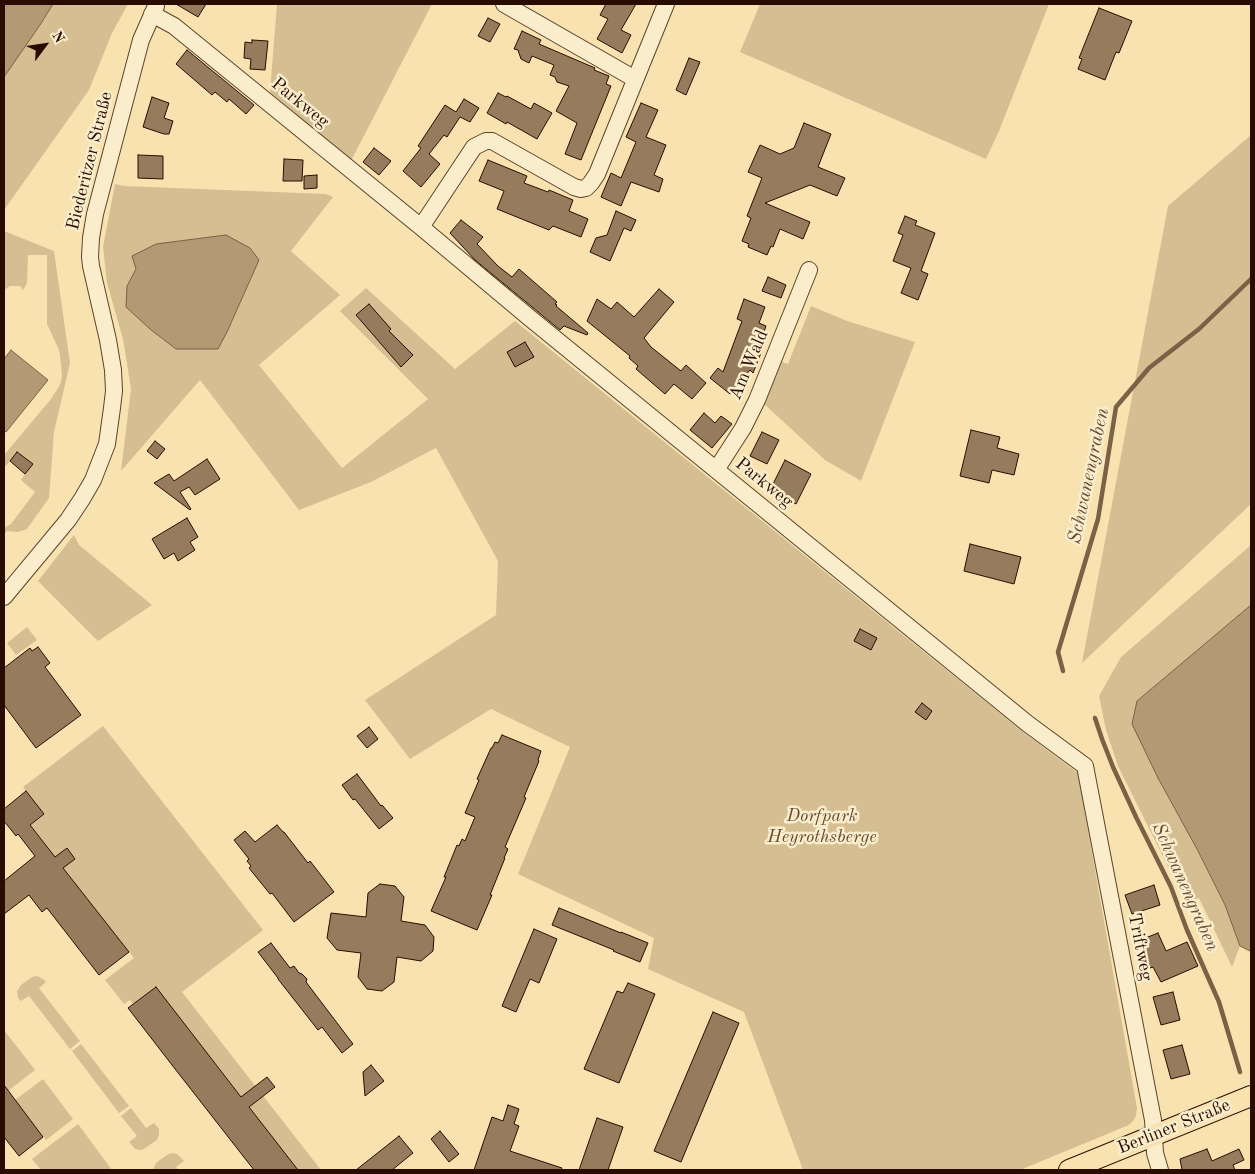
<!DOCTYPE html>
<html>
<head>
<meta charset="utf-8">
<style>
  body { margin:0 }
  #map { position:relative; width:1255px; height:1174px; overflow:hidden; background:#f8e3b0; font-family:"Old Standard TT",serif }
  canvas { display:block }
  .frame { position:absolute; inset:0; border:5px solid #290c00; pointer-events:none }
  .north { position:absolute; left:20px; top:20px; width:50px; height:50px; -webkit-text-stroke:4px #faedcc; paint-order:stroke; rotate:59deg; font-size:14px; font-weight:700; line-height:20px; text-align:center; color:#290c00 }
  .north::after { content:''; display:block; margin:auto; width:18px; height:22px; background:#290c00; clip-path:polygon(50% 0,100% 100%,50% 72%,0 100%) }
</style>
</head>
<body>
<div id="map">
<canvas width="1255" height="1174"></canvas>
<div class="frame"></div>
<div class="north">N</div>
</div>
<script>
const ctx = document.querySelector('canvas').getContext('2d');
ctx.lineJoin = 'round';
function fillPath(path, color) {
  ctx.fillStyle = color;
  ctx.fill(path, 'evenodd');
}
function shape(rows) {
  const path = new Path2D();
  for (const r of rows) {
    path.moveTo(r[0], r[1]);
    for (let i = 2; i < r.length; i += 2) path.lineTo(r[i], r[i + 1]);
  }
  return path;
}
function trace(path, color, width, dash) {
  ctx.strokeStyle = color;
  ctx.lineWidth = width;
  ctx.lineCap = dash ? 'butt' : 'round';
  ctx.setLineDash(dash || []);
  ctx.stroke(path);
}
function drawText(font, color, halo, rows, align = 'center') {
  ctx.font = font + ' "Old Standard TT",serif';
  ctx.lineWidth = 5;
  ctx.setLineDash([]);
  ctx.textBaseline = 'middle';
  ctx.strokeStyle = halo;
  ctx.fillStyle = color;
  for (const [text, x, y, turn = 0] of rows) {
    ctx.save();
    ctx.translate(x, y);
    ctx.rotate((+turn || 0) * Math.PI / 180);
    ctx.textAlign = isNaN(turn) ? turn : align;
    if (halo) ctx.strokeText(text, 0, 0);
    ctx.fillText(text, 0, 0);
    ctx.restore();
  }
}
fillPath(shape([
  [53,4,128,4,112,33,89,90,4,210,4,77,40,25],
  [277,4,432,4,351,161,270,92],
  [760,4,1049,4,999,131,986,159,740,52],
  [1251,135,1251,504,1082,663,1168,206],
  [115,184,124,186,326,194,333,197,291,251,340,295,259,365,342,468,428,399,340,311,366,288,455,369,515,321,1023,732,1078,773,1137,1108,1136,1116,1133,1121,1129,1125,1020,1170,803,1170,744,1012,648,969,654,938,518,874,570,747,491,709,410,759,365,700,496,615,498,561,436,448,371,482,299,510,200,380,121,471,131,389,123,339,107,283,103,247],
  [226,235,127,286,136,269,192,239],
  [4,231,54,251,70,363,54,432,49,498,27,529,18,532,7,531,4,534,4,528,11,524,35,492,21,480,25,474,10,461,6,466,4,464,4,455,51,399,60,385,62,377,61,363,59,350,47,324,47,255,28,255,27,283,23,290,20,286,10,286,4,290],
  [811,306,847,321,915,342,861,481,825,460,763,403,780,361,788,364],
  [74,535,79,545,152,605,98,641,38,581],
  [1251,545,1251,605,1137,701,1197,849,1225,905,1240,946,1232,967,1199,898,1186,903,1118,766,1106,730,1099,696,1121,657],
  [27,627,37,640,16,655,7,643],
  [103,726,263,930,182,992,321,1170,298,1170,156,987,133,1004,130,1000,124,1004,105,980,134,958,63,868,75,858,67,848,55,857,30,825,44,814,23,787],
  [37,976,43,979,46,982,39,988,80,1041,70,1049,29,996,21,1001,18,998,17,991,21,985,32,977],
  [4,1030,35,1070,8,1091,4,1086],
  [81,1044,129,1106,119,1113,72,1051],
  [43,1079,73,1119,46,1140,15,1100],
  [131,1108,146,1128,154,1123,159,1129,159,1135,157,1140,142,1150,135,1149,129,1142,137,1136,121,1116],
  [78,1124,112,1170,41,1170,32,1159],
  [172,1153,177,1154,184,1161,176,1167,178,1170,153,1170,156,1163,167,1155]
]), '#d5be92');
const water = shape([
  [4,4,53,4,40,25,4,77,4,4],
  [226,235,250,248,259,260,227,332,218,349,176,349,150,329,126,307,127,286,136,269,132,256,156,244,226,235],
  [11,350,48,380,6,432,4,431,4,359,11,350],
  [1251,605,1251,950,1250,951,1240,946,1225,905,1197,849,1158,778,1132,724,1137,701,1251,605]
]);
fillPath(water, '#b29a74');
trace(water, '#7b6146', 1);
trace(shape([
  [1063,671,1058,652,1098,519,1116,407,1149,368,1199,329,1251,279],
  [1095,718,1102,739,1113,767,1136,817,1171,887,1187,930,1219,1002,1240,1072]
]), '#7b6146', 4.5);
const building = shape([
  [176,4,206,4,198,17,176,4],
  [606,4,636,4,621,30,631,35,622,53,597,39,608,19,600,15,606,4],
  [1099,8,1132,21,1119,53,1116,52,1105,80,1078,69,1082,59,1079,58,1099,8],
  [488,18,500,24,490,42,478,36,488,18],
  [522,31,541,40,539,44,595,68,594,70,609,76,606,84,611,86,581,160,565,154,577,123,556,111,569,86,557,82,555,77,550,75,554,65,532,56,529,63,521,59,518,50,514,49,522,31],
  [252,40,268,41,265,70,250,69,251,59,244,58,245,42,252,43,252,40],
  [187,50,254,105,246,114,229,99,227,102,215,92,212,95,176,64,187,50],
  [689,58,700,62,686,95,676,90,689,58],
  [498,93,506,97,507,96,531,109,534,103,552,113,537,139,507,122,506,124,487,113,498,93],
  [152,97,169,103,164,118,173,121,169,134,164,134,143,127,152,97],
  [464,99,479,108,470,122,460,117,447,137,444,135,429,154,440,164,421,187,403,171,421,148,418,146,445,105,456,112,464,99],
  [641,103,658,110,646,137,666,145,654,175,663,179,659,192,631,182,621,206,601,197,611,173,621,178,636,142,626,137,641,103],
  [804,123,831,134,818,167,845,178,837,196,810,185,765,203,810,222,803,239,780,229,773,247,771,246,767,255,748,247,749,244,742,241,751,218,747,216,762,178,748,172,760,145,780,154,794,148,804,123],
  [374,148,391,161,379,175,363,162,374,148],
  [138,155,163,156,163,179,138,178,138,155],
  [284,159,303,160,302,181,283,181,284,159],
  [488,160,527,176,524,183,548,192,549,190,573,200,569,211,588,219,581,237,553,226,549,230,497,209,504,191,479,181,488,160],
  [317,175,317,188,304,189,304,176,317,175],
  [616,211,636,220,631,231,624,228,610,261,590,252,596,238,607,235,616,211],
  [905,216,917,221,915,225,935,233,921,271,928,274,918,300,901,293,911,268,893,261,903,235,898,233,905,216],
  [461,220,483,237,477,244,498,266,512,277,519,269,557,302,555,304,557,305,556,306,588,333,587,335,564,326,560,330,475,260,450,233,461,220],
  [768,277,786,285,781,298,762,291,768,277],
  [659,289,674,302,644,338,651,347,681,371,686,365,706,383,692,399,674,384,665,394,636,369,638,366,629,358,630,356,587,321,597,299,611,309,617,302,634,317,659,289],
  [744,299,765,307,759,323,766,326,761,341,765,343,753,373,750,370,730,394,710,378,718,368,723,372,742,321,737,319,744,299],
  [369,304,391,329,389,331,413,355,401,367,356,315,369,304],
  [525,342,534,357,515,367,507,352,525,342],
  [704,413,715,423,721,416,732,424,712,448,690,430,704,413],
  [971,430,1000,437,997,448,1019,454,1014,475,992,470,989,483,960,476,971,430],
  [762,432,779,440,767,464,750,456,762,432],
  [155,441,165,449,157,459,147,451,155,441],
  [17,452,33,464,25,474,10,461,17,452],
  [207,459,220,479,195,495,189,487,180,492,191,509,190,510,154,483,169,474,174,481,207,459],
  [785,460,811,474,796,504,770,490,785,460],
  [187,518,198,537,190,542,195,550,178,561,174,553,164,559,152,539,187,518],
  [970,544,1021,557,1014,584,964,571,970,544],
  [860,629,877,638,871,650,854,641,860,629],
  [38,647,50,663,45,667,81,715,36,748,4,705,4,668,30,648,32,651,38,647],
  [922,703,932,711,926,720,915,712,922,703],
  [369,727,378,739,367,748,357,736,369,727],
  [502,735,541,751,538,760,539,761,524,797,526,798,505,847,508,849,504,858,505,858,490,895,492,895,477,930,431,911,446,877,444,877,457,845,459,846,462,839,465,841,475,817,465,813,479,780,477,779,491,748,492,748,495,742,498,743,502,735],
  [357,774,381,806,382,805,393,818,379,829,355,799,353,800,342,785,357,774],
  [26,791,44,814,30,825,55,857,67,848,75,859,63,868,129,952,99,975,47,908,42,912,29,895,4,914,4,881,35,856,18,834,16,836,4,821,4,809,26,791],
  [277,825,283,832,284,832,308,863,310,861,334,892,294,922,272,893,270,894,249,868,251,866,247,861,249,859,234,840,245,831,255,842,277,825],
  [380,884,395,886,404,897,401,921,425,925,434,937,433,951,421,961,397,957,394,982,382,991,367,989,358,977,361,953,337,950,327,938,331,913,366,917,368,893,380,884],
  [1154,885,1160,905,1132,914,1125,895,1154,885],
  [559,908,621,933,621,932,648,943,640,962,613,951,614,950,552,925,559,908],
  [534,929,557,939,539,983,530,979,516,1012,502,1006,534,929],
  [1158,933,1166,951,1187,942,1198,966,1161,982,1153,967,1150,968,1138,941,1158,933],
  [271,943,290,968,294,966,299,973,302,974,307,979,306,982,353,1044,342,1053,322,1027,318,1030,278,979,278,978,258,952,271,943],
  [628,983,655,994,619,1083,584,1069,617,991,623,993,628,983],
  [156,987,241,1097,267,1077,275,1087,249,1107,298,1170,254,1170,172,1065,128,1008,156,987],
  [1173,992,1180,1020,1161,1025,1153,997,1173,992],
  [713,1012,739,1023,681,1162,654,1151,713,1012],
  [1182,1045,1190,1074,1171,1079,1163,1050,1182,1045],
  [371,1065,384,1081,365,1096,363,1072,371,1065],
  [4,1085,43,1137,19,1156,4,1137,4,1085],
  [508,1105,519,1109,514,1124,519,1126,510,1151,562,1168,561,1170,474,1170,492,1117,503,1121,508,1105],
  [597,1118,623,1127,608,1170,579,1170,597,1118],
  [440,1131,459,1154,449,1162,431,1139,440,1131],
  [399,1136,413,1153,392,1170,356,1170,399,1136],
  [1207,1149,1212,1161,1239,1149,1244,1160,1233,1165,1235,1170,1182,1170,1180,1159,1207,1149]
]);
fillPath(building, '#957c5c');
trace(building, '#290c00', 1);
const minor = shape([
  [504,4,635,79],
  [152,14,174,26,421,227,531,319,1028,724,1085,766,1153,1120,1155,1153,1160,1170],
  [421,227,474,147,486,141,492,141,574,187,581,189,586,188,591,183,597,174,666,4],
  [716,470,743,428,757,400,809,270],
  [4,597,68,520,82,499,93,480,107,444,112,408,114,391,113,370,108,340,91,266,90,257,91,238,95,214,141,40,156,6]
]);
const major = shape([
  [1069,1170,1251,1096]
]);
trace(minor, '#5d422c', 18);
trace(major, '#290c00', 22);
trace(minor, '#faedcc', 16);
trace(major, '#f8e3b0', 20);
drawText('18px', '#290c00', '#faedcc', [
  ["Parkweg",300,103,39],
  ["Biederitzer Straße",90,161,-76],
  ["Am Wald",749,365,-67],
  ["Parkweg",764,483,39],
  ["Triftweg",1140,947,79],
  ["Berliner Straße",1174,1127,-22]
]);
drawText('italic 18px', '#654a33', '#faedcc', [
  ["Dorfpark",822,816],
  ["Heyrothsberge",822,837]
]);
drawText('italic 19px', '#674c34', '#faedcc', [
  ["Schwanengraben",1089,476,-78],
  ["Schwanengraben",1185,887,66]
]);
</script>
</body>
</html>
